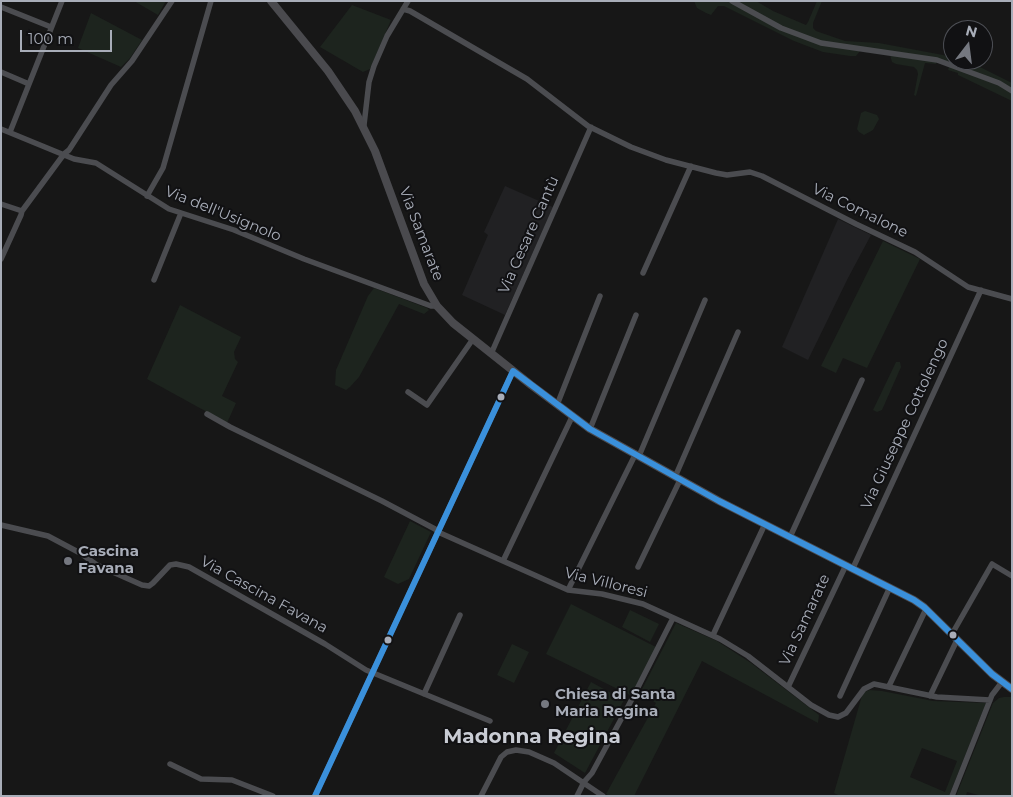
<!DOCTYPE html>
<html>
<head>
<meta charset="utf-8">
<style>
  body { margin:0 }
  #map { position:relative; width:1013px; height:797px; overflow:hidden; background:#171717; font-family:Montserrat,sans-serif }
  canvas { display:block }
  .frame { position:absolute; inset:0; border:2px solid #a8adb8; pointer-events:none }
  .north { position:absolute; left:943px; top:20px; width:50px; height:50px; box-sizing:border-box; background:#111113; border:1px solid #4d4f55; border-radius:50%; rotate:15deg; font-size:14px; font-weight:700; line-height:20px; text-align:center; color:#a8adb8 }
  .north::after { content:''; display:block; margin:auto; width:18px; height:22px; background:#757880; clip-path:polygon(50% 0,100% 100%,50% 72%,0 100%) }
  .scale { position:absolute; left:20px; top:30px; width:92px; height:22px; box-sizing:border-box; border:2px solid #a8adb8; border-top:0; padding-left:6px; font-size:15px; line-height:18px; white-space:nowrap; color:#a8adb8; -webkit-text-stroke:4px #111113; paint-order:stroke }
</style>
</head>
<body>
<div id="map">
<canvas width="1013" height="797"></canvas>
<div class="frame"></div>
<div class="north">N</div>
<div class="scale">100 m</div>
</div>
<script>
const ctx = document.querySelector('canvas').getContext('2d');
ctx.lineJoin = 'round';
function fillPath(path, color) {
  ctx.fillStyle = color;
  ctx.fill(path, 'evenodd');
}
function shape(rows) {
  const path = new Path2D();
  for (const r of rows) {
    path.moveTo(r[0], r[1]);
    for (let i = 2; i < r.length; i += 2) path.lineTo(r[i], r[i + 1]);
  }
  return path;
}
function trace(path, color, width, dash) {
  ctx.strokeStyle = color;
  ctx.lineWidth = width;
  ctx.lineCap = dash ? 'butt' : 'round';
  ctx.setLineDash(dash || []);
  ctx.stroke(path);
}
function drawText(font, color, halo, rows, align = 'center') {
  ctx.font = font + ' Montserrat,sans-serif';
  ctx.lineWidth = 4;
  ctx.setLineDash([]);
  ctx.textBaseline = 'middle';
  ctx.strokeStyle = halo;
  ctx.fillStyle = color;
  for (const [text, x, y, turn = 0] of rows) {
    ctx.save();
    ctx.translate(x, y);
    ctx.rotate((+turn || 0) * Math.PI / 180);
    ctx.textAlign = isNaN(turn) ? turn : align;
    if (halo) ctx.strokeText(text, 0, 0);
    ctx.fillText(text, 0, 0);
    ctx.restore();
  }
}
fillPath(shape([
  [505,186,553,207,505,315,462,295,488,235,484,232],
  [838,219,871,235,848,278,808,360,782,347]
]), '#212123');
fillPath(shape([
  [134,1,166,1,158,15],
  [694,1,756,1,773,11,806,25,808,22,817,1,822,1,813,23,813,28,816,31,845,41,879,43,943,55,953,58,953,60,958,60,982,68,1012,83,1012,101,958,75,958,73,948,70,950,63,938,59,936,64,925,63,916,96,914,95,918,74,917,70,914,67,896,64,892,62,890,55,860,51,856,56,850,56,823,52,794,41,724,6,718,6,711,15,706,13,697,8],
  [352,5,391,20,370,69,363,72,320,47],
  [91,13,142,40,130,58,121,67,78,48],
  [865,111,877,115,879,119,873,130,864,135,859,132,857,129,861,113],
  [883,241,920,259,867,368,843,358,836,373,821,366],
  [374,288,427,308,429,310,424,314,399,304,359,377,350,387,346,390,335,385,336,370,368,296],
  [180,305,241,337,234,352,235,359,238,362,222,396,236,403,227,423,147,379],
  [896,362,900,362,901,367,882,410,877,412,873,410],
  [410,521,431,532,409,579,398,584,384,577],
  [571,604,656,647,632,696,546,654],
  [630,610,659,624,650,642,622,627],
  [676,623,717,641,751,663,819,715,818,723,702,661,634,796,609,796,606,794,656,703,640,693],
  [512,644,529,652,514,683,497,675],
  [591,682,624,700,585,773,554,753],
  [870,690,882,691,933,701,986,703,949,796,840,796,834,793,863,692],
  [922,748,957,761,945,792,910,777],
  [1004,697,1012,697,1012,796,982,796,967,792,966,796,956,796,993,703,999,698]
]), '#1d241e');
trace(shape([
  [732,1,781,28,821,43,937,60,999,83,1012,91],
  [1,7,51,27],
  [403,9,410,11,527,79,588,126,631,147,666,160,716,173,727,175,750,172,762,176,856,224,915,252,968,287,1012,299],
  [1,72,29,84],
  [364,125,369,82,374,66,387,36,408,1],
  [1,129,74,159,96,163,169,209,234,230,304,259,431,306,437,306],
  [10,132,62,1],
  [147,196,163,168,211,1],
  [1,204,22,211],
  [1,259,21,215,22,211,64,154,69,150,111,85,132,61,172,1],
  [643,273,691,166],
  [154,280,181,213],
  [491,354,591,127],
  [408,392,427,405,473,339],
  [557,405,600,296],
  [207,414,230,427,382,501,435,529,438,532,568,590,602,594,643,604,720,639,748,656,811,705,829,715,838,717,846,713,864,689,874,684,937,697,990,700],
  [590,429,636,315],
  [639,456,705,300],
  [675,477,738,332],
  [1,525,48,536,80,553,97,565,142,585,149,586,153,583,170,565,176,564,189,567,325,644,366,670,490,721],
  [790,537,862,380],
  [503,561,572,417],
  [638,567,680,480],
  [853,568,981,290],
  [568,590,635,455],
  [952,634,992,564,1012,576],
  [713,635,765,524],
  [889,686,926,609],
  [788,687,846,565],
  [424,694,460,615],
  [840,696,890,587],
  [930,696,957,640],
  [170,764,201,779,232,780,273,796],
  [315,796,513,371],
  [481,796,501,757,507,752,516,750,529,752,554,763,603,796],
  [577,796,584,782,592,773,632,699,673,618],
  [952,796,992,695,1002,682]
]), '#4b4c50', 5.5);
trace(shape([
  [271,1,328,71,355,111,375,151,424,284,437,306,453,323,531,385,590,429,719,501,914,600,924,607,992,674,1012,689]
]), '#4a4a4e', 8);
trace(shape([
  [315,796,513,371,590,429,719,501,914,600,924,607,992,674,1012,689]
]), '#3a90db', 6);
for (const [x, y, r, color] of [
  [501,397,4.5,"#a8adb8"],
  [68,561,5,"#757880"],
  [953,635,4.5,"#a8adb8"],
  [388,640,4.5,"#a8adb8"],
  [545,704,5,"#757880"]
]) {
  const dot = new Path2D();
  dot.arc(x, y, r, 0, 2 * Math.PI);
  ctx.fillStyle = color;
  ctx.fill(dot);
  trace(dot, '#111113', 2);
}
drawText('15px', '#a8adb8', '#111113', [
  ["Via Comalone",860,211,26],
  ["Via dell'Usignolo",223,214,22],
  ["Via Samarate",421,234,69],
  ["Via Cesare Cantù",529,235,-66],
  ["Via Giuseppe Cottolengo",905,424,-65],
  ["Via Villoresi",606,583,14],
  ["Via Cascina Favana",264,595,29],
  ["Via Samarate",805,620,-65]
]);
drawText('bold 15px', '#a8adb8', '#111113', [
  ["Cascina",78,552],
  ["Favana",78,569],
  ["Chiesa di Santa",555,695],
  ["Maria Regina",555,712]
], 'left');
drawText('bold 20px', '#c9ccd4', '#111113', [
  ["Madonna Regina",532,737]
]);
</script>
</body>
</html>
